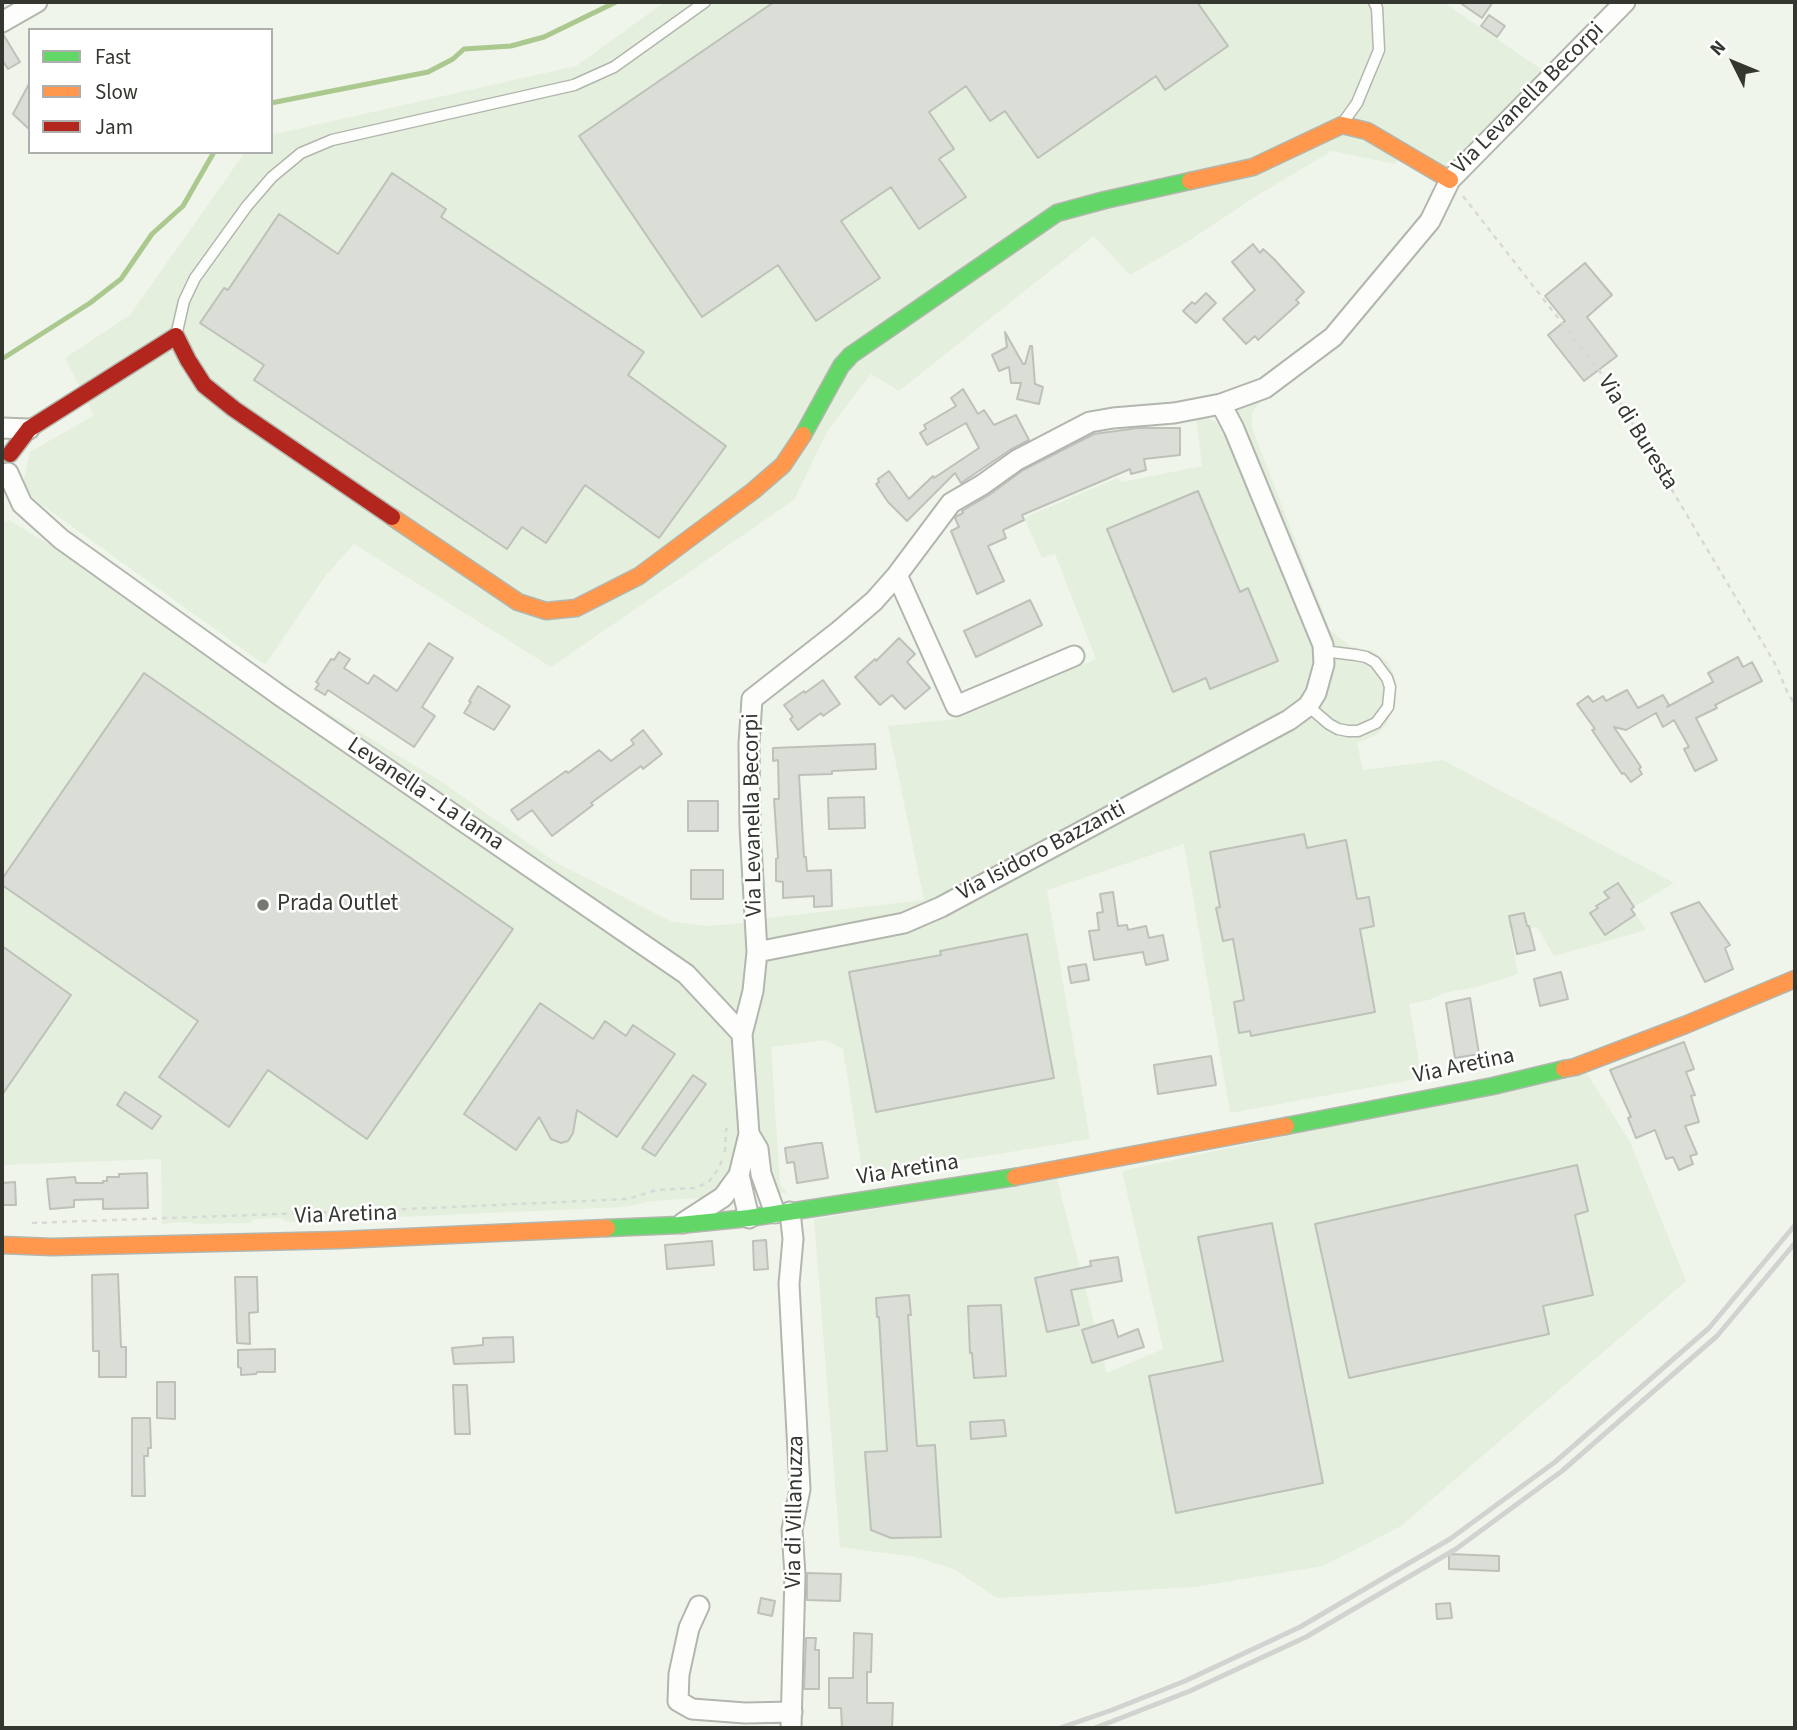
<!DOCTYPE html>
<html>
<head>
<meta charset="utf-8">
<style>
  body { margin:0 }
  #map { position:relative; width:1797px; height:1730px; overflow:hidden; background:#f0f5eb; font-family:"Source Sans 3",sans-serif }
  canvas { display:block }
  .frame { position:absolute; inset:0; border:4px solid #333730; pointer-events:none }
  .legend { position:absolute; left:28px; top:28px; width:245px; height:126px; box-sizing:border-box; background:#fff; border:2px solid #adafac; margin:0; padding:9px 12px; list-style:none; font-size:21px; color:#333730 }
  .legend li { display:flex; align-items:center; gap:14px; height:35px }
  .legend b { width:35px; border:2px solid #adafac }
  .north { position:absolute; left:1699px; top:28px; width:70px; height:70px; -webkit-text-stroke:5px #fff; paint-order:stroke; rotate:313deg; font-size:19px; font-weight:700; line-height:28px; text-align:center; color:#333730 }
  .north::after { content:''; display:block; margin:auto; width:24px; height:32px; background:#333730; clip-path:polygon(50% 0,100% 100%,50% 72%,0 100%) }
</style>
</head>
<body>
<div id="map">
<canvas width="1797" height="1730"></canvas>
<div class="frame"></div>
<ul class="legend">
<li><b style="height:9px;background:#63d668"></b>Fast</li>
<li><b style="height:9px;background:#ff974d"></b>Slow</li>
<li><b style="height:9px;background:#b3261e"></b>Jam</li>
</ul>
<div class="north">N</div>
</div>
<script>
const ctx = document.querySelector('canvas').getContext('2d');
ctx.lineJoin = 'round';
function fillPath(path, color) {
  ctx.fillStyle = color;
  ctx.fill(path, 'evenodd');
}
function shape(rows) {
  const path = new Path2D();
  for (const r of rows) {
    path.moveTo(r[0], r[1]);
    for (let i = 2; i < r.length; i += 2) path.lineTo(r[i], r[i + 1]);
  }
  return path;
}
function trace(path, color, width, dash) {
  ctx.strokeStyle = color;
  ctx.lineWidth = width;
  ctx.lineCap = dash ? 'butt' : 'round';
  ctx.setLineDash(dash || []);
  ctx.stroke(path);
}
function drawText(font, color, halo, rows, align = 'center') {
  ctx.font = font + ' "Source Sans 3",sans-serif';
  ctx.lineWidth = 5;
  ctx.setLineDash([]);
  ctx.textBaseline = 'middle';
  ctx.strokeStyle = halo;
  ctx.fillStyle = color;
  for (const [text, x, y, turn = 0] of rows) {
    ctx.save();
    ctx.translate(x, y);
    ctx.rotate((+turn || 0) * Math.PI / 180);
    ctx.textAlign = isNaN(turn) ? turn : align;
    if (halo) ctx.strokeText(text, 0, 0);
    ctx.fillText(text, 0, 0);
    ctx.restore();
  }
}
fillPath(shape([
  [665,2,1443,2,1554,78,1477,167,1453,191,1408,149,1395,164,1332,151,1261,193,1187,242,1130,275,1094,236,899,391,871,374,828,430,794,500,551,667,354,544,326,575,265,665,42,505,22,488,30,452,94,415,65,358,130,315,245,152,271,152,271,135,576,66],
  [1276,387,1257,406,1252,413,1252,428,1330,630,1350,646,1372,651,1380,656,1390,664,1396,681,1396,704,1386,725,1376,735,1357,743,1363,770,1443,760,1674,883,1632,908,1646,930,1554,956,1537,927,1532,928,1530,926,1510,930,1518,974,1476,987,1444,993,1429,1000,1409,1004,1422,1078,1230,1113,1184,844,1047,890,1090,1139,863,1176,843,1049,825,1040,771,1047,780,1184,787,1193,651,1201,625,1207,287,1222,280,1218,254,1219,250,1223,194,1224,191,1222,170,1223,162,1225,161,1159,2,1165,2,523,9,520,442,782,555,862,670,921,706,926,745,923,767,918,924,900,888,726,955,719,1096,659,1055,554,1042,558,1024,518,1117,478,1122,482,1202,466,1196,418,1205,418,1215,421,1223,430,1234,409],
  [1586,1072,1630,1142,1686,1281,1401,1526,1323,1566,1195,1587,997,1598,954,1569,915,1557,840,1547,814,1219,1057,1179,1107,1373,1163,1349,1122,1171]
]), '#e5efdd');
trace(shape([
  [271,103,428,72,453,59,464,49,511,46,544,37,616,2],
  [2,359,90,303,121,279,152,234,183,206,214,152]
]), '#abc88f', 5);
const building = shape([
  [774,2,1197,2,1228,46,1165,90,1156,76,1038,158,1005,111,990,121,966,86,929,112,954,149,939,159,966,197,919,229,891,187,841,221,880,278,816,321,778,265,702,317,579,136,774,2],
  [1459,2,1493,2,1482,18,1459,2],
  [1489,15,1505,26,1497,37,1481,26,1489,15],
  [2,34,3,34,20,62,8,69,2,60,2,34],
  [30,82,30,130,13,114,30,82],
  [392,173,446,209,441,217,644,352,628,375,726,446,659,538,585,485,546,543,522,527,507,549,254,380,264,365,200,323,224,288,228,290,279,214,338,254,392,173],
  [1253,244,1260,253,1263,249,1274,259,1304,292,1296,300,1299,303,1258,340,1255,336,1246,344,1223,319,1255,290,1232,262,1253,244],
  [1585,263,1612,295,1587,317,1617,356,1584,381,1548,335,1565,321,1545,296,1585,263],
  [1206,293,1216,303,1196,323,1183,311,1192,302,1195,304,1206,293],
  [1005,332,1023,364,1025,364,1030,346,1032,346,1035,384,1043,387,1039,404,1017,399,1021,383,1011,383,1009,367,999,371,992,355,1007,347,1005,332],
  [963,389,978,414,984,410,994,425,1016,415,1029,440,1010,450,961,483,955,473,907,521,888,502,876,484,879,482,878,479,889,471,909,499,933,476,934,478,979,448,966,423,927,445,920,433,926,429,924,425,956,406,951,398,963,389],
  [1138,428,1180,428,1180,455,1144,459,1146,470,1131,474,1130,469,1022,515,1024,520,1003,530,1006,538,988,546,1004,581,977,594,951,531,959,527,955,518,957,516,963,513,962,511,989,495,1023,470,1094,434,1138,428],
  [1198,491,1240,592,1248,588,1278,661,1210,689,1206,678,1173,692,1107,529,1198,491],
  [1030,600,1042,625,976,657,964,631,1030,600],
  [899,638,915,654,907,662,930,688,905,709,892,695,880,705,855,677,875,659,876,661,899,638],
  [429,643,453,658,422,707,435,716,414,747,328,690,325,695,315,689,319,684,316,682,331,659,334,660,339,652,350,659,344,668,368,684,374,675,397,691,429,643],
  [1738,657,1743,667,1752,662,1762,681,1715,705,1717,708,1696,718,1717,760,1695,771,1684,749,1689,747,1674,720,1663,727,1656,713,1626,730,1614,727,1641,767,1639,769,1642,774,1631,782,1624,773,1622,774,1592,730,1595,729,1577,704,1588,696,1593,702,1603,696,1606,701,1627,690,1638,708,1663,695,1669,705,1667,707,1713,682,1708,673,1738,657],
  [144,673,513,929,367,1139,268,1070,229,1127,159,1077,198,1021,2,885,2,879,144,673],
  [823,680,840,704,823,716,821,713,798,730,790,719,793,717,784,705,804,691,805,693,823,680],
  [478,686,510,706,494,730,464,713,471,702,469,701,478,686],
  [643,730,662,754,643,769,641,766,591,803,593,805,552,836,532,810,518,820,511,810,566,771,568,773,599,750,611,761,634,744,631,740,643,730],
  [875,744,876,769,832,771,832,774,799,775,804,857,806,857,807,871,831,870,832,906,814,907,814,896,783,898,783,882,776,881,776,859,778,858,774,799,779,799,778,760,773,761,773,748,875,744],
  [864,797,865,828,829,829,828,798,864,797],
  [688,801,718,801,718,831,688,831,688,801],
  [1304,834,1307,848,1346,840,1357,899,1369,897,1374,926,1360,929,1375,1012,1251,1036,1250,1031,1239,1033,1234,1002,1244,1000,1233,939,1223,941,1216,908,1220,907,1210,852,1304,834],
  [691,870,723,870,723,899,691,899,691,870],
  [1618,883,1634,907,1631,909,1635,915,1605,935,1590,913,1598,908,1596,906,1609,898,1604,892,1618,883],
  [1113,892,1118,926,1127,925,1128,930,1146,926,1149,938,1163,935,1168,960,1146,965,1143,952,1094,960,1089,931,1099,930,1097,913,1103,912,1100,894,1113,892],
  [1699,902,1730,945,1725,948,1733,969,1705,982,1671,913,1699,902],
  [1524,913,1527,926,1529,926,1535,950,1517,954,1509,916,1524,913],
  [1027,934,1054,1078,876,1112,849,972,941,955,940,951,1027,934],
  [2,946,71,995,2,1095,2,946],
  [1086,964,1089,980,1071,983,1068,967,1086,964],
  [1561,972,1568,999,1540,1006,1534,979,1561,972],
  [1470,998,1479,1054,1455,1058,1446,1003,1470,998],
  [540,1003,593,1039,605,1021,626,1036,633,1025,675,1054,617,1137,577,1110,573,1133,568,1141,561,1143,551,1139,539,1117,516,1150,464,1114,540,1003],
  [1684,1042,1694,1069,1686,1072,1695,1095,1691,1096,1699,1122,1685,1126,1697,1154,1690,1156,1693,1164,1679,1170,1673,1157,1666,1159,1655,1130,1636,1138,1628,1118,1631,1117,1610,1070,1684,1042],
  [1211,1056,1216,1085,1158,1094,1154,1065,1211,1056],
  [693,1075,706,1084,655,1156,642,1148,693,1075],
  [125,1092,161,1116,152,1129,117,1105,125,1092],
  [816,1143,822,1143,828,1178,797,1183,794,1162,787,1163,785,1148,816,1143],
  [1577,1165,1588,1211,1575,1215,1593,1295,1543,1306,1549,1334,1349,1378,1315,1224,1577,1165],
  [147,1173,148,1208,103,1209,103,1199,74,1200,74,1207,50,1209,47,1179,75,1177,76,1183,103,1183,103,1181,107,1181,107,1177,119,1177,119,1174,147,1173],
  [15,1182,16,1205,2,1205,2,1183,15,1182],
  [1272,1223,1323,1483,1176,1513,1149,1376,1223,1361,1198,1237,1272,1223],
  [766,1240,768,1269,754,1270,753,1241,766,1240],
  [712,1241,714,1265,667,1269,665,1245,712,1241],
  [1118,1257,1122,1281,1071,1290,1079,1325,1047,1332,1035,1278,1091,1266,1090,1261,1118,1257],
  [118,1274,121,1347,126,1347,126,1377,99,1377,99,1351,93,1351,92,1275,118,1274],
  [235,1277,257,1277,258,1312,249,1313,250,1344,237,1343,235,1277],
  [909,1295,911,1315,908,1315,917,1446,935,1445,941,1537,891,1538,871,1530,865,1452,887,1451,879,1317,877,1317,876,1298,909,1295],
  [1001,1305,1006,1376,974,1378,972,1353,970,1353,968,1306,1001,1305],
  [1113,1320,1118,1337,1138,1329,1144,1347,1092,1363,1082,1330,1113,1320],
  [513,1337,514,1362,454,1364,452,1348,483,1345,483,1338,513,1337],
  [275,1349,275,1372,257,1372,256,1374,241,1375,241,1368,238,1367,238,1350,275,1349],
  [157,1382,175,1382,175,1419,157,1418,157,1382],
  [453,1385,467,1385,470,1434,455,1434,453,1385],
  [132,1418,150,1418,151,1448,148,1448,148,1456,144,1456,145,1496,132,1496,132,1418],
  [1004,1420,1006,1436,971,1439,970,1422,1004,1420],
  [1449,1554,1499,1556,1499,1571,1449,1569,1449,1554],
  [807,1573,841,1574,840,1601,807,1600,807,1573],
  [761,1598,775,1601,772,1616,758,1613,761,1598],
  [1450,1603,1452,1618,1437,1619,1436,1604,1450,1603],
  [854,1633,872,1634,871,1672,867,1672,867,1703,893,1703,892,1728,842,1728,841,1708,829,1708,829,1678,853,1678,854,1633],
  [806,1638,816,1638,815,1650,819,1650,819,1689,804,1689,806,1638]
]);
fillPath(building, '#daded6');
trace(building, '#bdc1ba', 2);
const lane = shape([
  [1342,124,1357,103,1379,50,1377,8,1374,2],
  [176,336,184,301,195,278,247,206,272,177,301,153,332,140,574,85,614,67,705,2],
  [1308,706,1329,724,1338,729,1348,731,1358,731,1376,723,1388,707,1390,687,1387,678,1375,662,1366,657,1356,655,1323,651]
]);
const street = shape([
  [2,22,37,2],
  [2,428,29,429],
  [8,473,22,504,61,539,282,697,686,974,742,1034,749,1134,739,1175,723,1197,683,1223],
  [897,575,956,706,1074,656],
  [757,952,904,923,941,907,1289,720,1308,706,1316,693,1324,664,1323,645,1234,429,1221,404],
  [742,1034,753,991,757,952,750,827,749,744,752,699,839,631,874,601,897,575,951,503,982,485,1017,460,1090,422,1113,418,1174,413,1221,404,1265,388,1333,337,1430,221,1450,180,1625,2],
  [749,1134,758,1149,761,1174,775,1213],
  [739,1175,749,1218],
  [790,1212,793,1239,789,1284,800,1489,792,1530,795,1575,791,1728],
  [699,1606,689,1628,679,1674,678,1701,692,1709,745,1713,792,1712]
]);
const fast = shape([
  [803,435,841,366,851,355,1057,213,1105,200,1190,181],
  [1286,1126,1493,1086,1564,1069],
  [607,1228,679,1225,749,1218,1015,1177]
]);
const slow = shape([
  [1190,181,1253,167,1342,125,1367,131,1450,180],
  [392,517,518,602,546,611,576,608,639,576,753,491,783,465,803,435],
  [1564,1069,1575,1067,1685,1025,1795,979],
  [1015,1177,1286,1126],
  [2,1245,52,1247,339,1240,607,1228]
]);
const jam = shape([
  [10,454,29,429,176,336,188,360,204,385,234,409,392,517]
]);
trace(lane, '#b2b6ae', 13);
trace(street, '#b2b6ae', 23);
trace(fast, '#b2b6ae', 19);
trace(slow, '#b2b6ae', 19);
trace(jam, '#b2b6ae', 19);
trace(shape([
  [1463,196,1608,382,1777,667,1788,694,1795,704],
  [725,1152,726,1129,731,1128],
  [32,1223,363,1211,628,1199,656,1190,694,1188,708,1183,717,1171,723,1159]
]), '#d7d9d7', 2.5, [5, 5]);
trace(lane, '#fdfefc', 10);
trace(street, '#fdfefc', 19);
trace(fast, '#63d668', 16);
trace(slow, '#ff974d', 16);
trace(jam, '#b3261e', 16);
trace(shape([
  [1060,1728,1112,1710,1185,1681,1300,1627,1450,1539,1555,1462,1709,1328,1795,1225],
  [1095,1728,1190,1691,1306,1637,1456,1549,1562,1471,1717,1336,1795,1243]
]), '#d1d3d0', 5);
for (const [x, y, r, color] of [
  [263,905,7,"#757a71"]
]) {
  const dot = new Path2D();
  dot.arc(x, y, r, 0, 2 * Math.PI);
  ctx.fillStyle = color;
  ctx.fill(dot);
  trace(dot, '#fff', 2.5);
}
drawText('23px', '#333730', '#fff', [
  ["Via Levanella Becorpi",1529,99,-45],
  ["Via di Buresta",1637,433,58],
  ["Levanella - La lama",425,795,34],
  ["Via Levanella Becorpi",754,815,-91],
  ["Via Isidoro Bazzanti",1042,852,-28],
  ["Via Aretina",1464,1067,-12],
  ["Via Aretina",908,1171,-9],
  ["Via Aretina",346,1216,-2],
  ["Via di Villanuzza",796,1512,-89]
]);
drawText('23px', '#333730', '#fff', [
  ["Prada Outlet",277,905]
], 'left');
</script>
</body>
</html>
